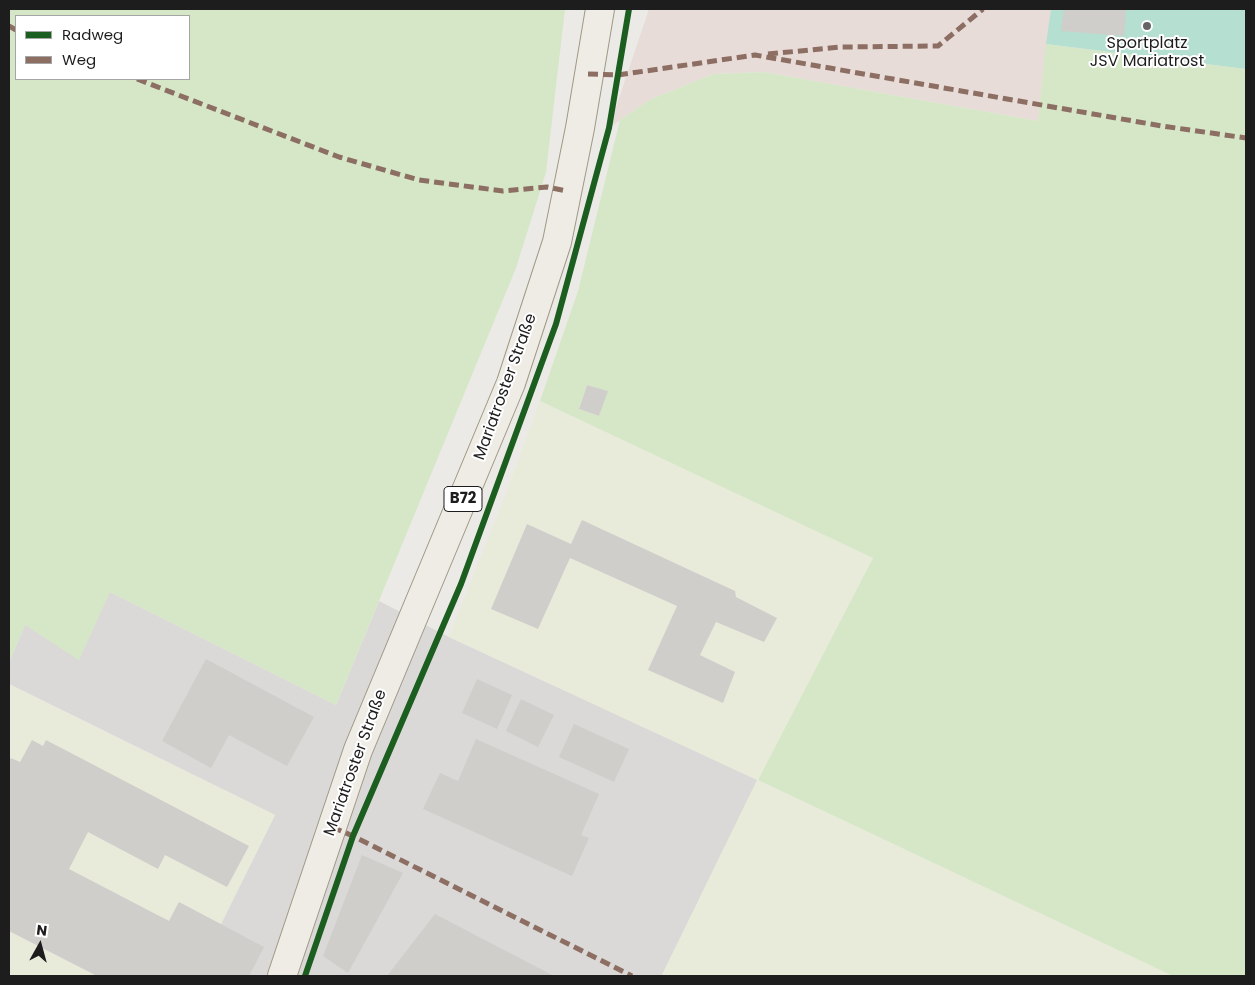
<!DOCTYPE html>
<html>
<head>
<meta charset="utf-8">
<style>
  body { margin:0 }
  #map { position:relative; width:1255px; height:985px; overflow:hidden; background:#ebeae6; font-family:Poppins,sans-serif }
  canvas { display:block }
  .frame { position:absolute; inset:0; border:10px solid #1d1d1d; pointer-events:none }
  .legend { position:absolute; left:15px; top:15px; width:175px; height:65px; box-sizing:border-box; background:#fff; border:1px solid #a5a5a5; margin:0; padding:6px 9px; list-style:none; font-size:15px; color:#1d1d1d }
  .legend li { display:flex; align-items:center; gap:10px; height:25px }
  .legend b { width:25px; border:1px solid #a5a5a5 }
  .north { position:absolute; left:15px; top:920px; width:50px; height:50px; -webkit-text-stroke:4px #fff; paint-order:stroke; rotate:7deg; font-size:14px; font-weight:700; line-height:20px; text-align:center; color:#1d1d1d }
  .north::after { content:''; display:block; margin:auto; width:18px; height:22px; background:#1d1d1d; clip-path:polygon(50% 0,100% 100%,50% 72%,0 100%) }
</style>
</head>
<body>
<div id="map">
<canvas width="1255" height="985"></canvas>
<div class="frame"></div>
<ul class="legend">
<li><b style="height:6px;background:#1b5e20"></b>Radweg</li>
<li><b style="height:6px;background:#8d6e63"></b>Weg</li>
</ul>
<div class="north">N</div>
</div>
<script>
const ctx = document.querySelector('canvas').getContext('2d');
ctx.lineJoin = 'round';
function fillPath(path, color) {
  ctx.fillStyle = color;
  ctx.fill(path, 'evenodd');
}
function shape(rows) {
  const path = new Path2D();
  for (const r of rows) {
    path.moveTo(r[0], r[1]);
    for (let i = 2; i < r.length; i += 2) path.lineTo(r[i], r[i + 1]);
  }
  return path;
}
function trace(path, color, width, dash) {
  ctx.strokeStyle = color;
  ctx.lineWidth = width;
  ctx.lineCap = dash ? 'butt' : 'round';
  ctx.setLineDash(dash || []);
  ctx.stroke(path);
}
function drawText(font, color, halo, rows, align = 'center') {
  ctx.font = font + ' Poppins,sans-serif';
  ctx.lineWidth = 4;
  ctx.setLineDash([]);
  ctx.textBaseline = 'middle';
  ctx.strokeStyle = halo;
  ctx.fillStyle = color;
  for (const [text, x, y, turn = 0] of rows) {
    ctx.save();
    ctx.translate(x, y);
    ctx.rotate((+turn || 0) * Math.PI / 180);
    ctx.textAlign = isNaN(turn) ? turn : align;
    if (halo) ctx.strokeText(text, 0, 0);
    ctx.fillText(text, 0, 0);
    ctx.restore();
  }
}
fillPath(shape([
  [110,592,336,705,379,601,449,637,758,780,662,975,663,976,131,976,162,917,179,902,221,924,275,815,9,684,9,662,25,625]
]), '#dad9d7');
fillPath(shape([
  [649,9,1051,9,1038,121,764,72,713,74,649,100,609,128]
]), '#e8dcd8');
fillPath(shape([
  [540,401,873,558,758,780,1173,976,662,975,757,780,449,637,506,493],
  [9,684,275,815,221,924,179,902,169,921,162,917,131,976,9,976]
]), '#e9ebda');
fillPath(shape([
  [9,9,565,9,546,172,516,268,336,705,110,592,79,660,25,625,9,662],
  [16,16,189,16,189,79,16,79],
  [1046,44,1246,69,1246,976,1173,976,758,780,873,558,540,401,578,291,620,120,649,100,713,74,764,72,1038,121],
  [587,385,607,391,599,416,579,409]
]), '#d6e7c7');
fillPath(shape([
  [1051,9,1246,9,1246,69,1046,44]
]), '#b5dfd0');
fillPath(shape([
  [1064,9,1126,9,1124,36,1061,31],
  [587,385,608,391,599,416,579,409],
  [582,520,735,591,736,597,777,618,764,642,716,622,700,655,735,672,723,703,648,670,677,606,570,558,538,629,491,609,527,524,571,544],
  [206,659,314,717,287,766,229,735,211,768,162,741],
  [477,679,512,695,497,729,462,713],
  [521,699,554,715,538,747,506,731],
  [574,724,629,749,614,782,559,757],
  [476,739,599,794,581,835,589,838,572,876,423,809,440,773,458,781],
  [32,740,43,746,46,740,249,846,227,887,165,855,158,869,88,832,69,869,169,921,179,902,264,947,249,976,97,976,9,931,9,761,11,758,20,762],
  [362,855,403,873,348,973,323,956],
  [435,914,554,976,387,976]
]), '#d0cecb');
const primary = shape([
  [282,976,358,750,511,383,557,242,580,128,600,9]
]);
trace(primary, '#9f9985', 30);
trace(primary, '#efece5', 28);
trace(shape([
  [9,26,16,30],
  [768,54,841,47,938,46,983,9],
  [588,74,618,75,755,55,1162,126,1246,138],
  [137,79,339,157,419,180,503,191,547,187,567,191],
  [332,827,353,836,632,976]
]), '#8d6e63', 5, [10, 5]);
trace(shape([
  [305,976,353,836,461,584,556,324,609,128,629,9]
]), '#1b5e20', 6);
for (const [x, y, r, color] of [
  [1147,26,5,"#656563"]
]) {
  const dot = new Path2D();
  dot.arc(x, y, r, 0, 2 * Math.PI);
  ctx.fillStyle = color;
  ctx.fill(dot);
  trace(dot, '#fff', 2);
}
for (const [x, y, w] of [
  [463,499,38]
]) {
  const box = new Path2D();
  box.roundRect(x - w / 2, y - 12.5, w, 25, 4);
  ctx.fillStyle = '#fff';
  ctx.fill(box);
  trace(box, '#1d1d1d', 1);
}
drawText('bold 15px', '#1d1d1d', null, [
  ["B72",463,499]
]);
drawText('16px', '#1d1d1d', '#fff', [
  ["Sportplatz",1147,44],
  ["JSV Mariatrost",1147,62]
]);
drawText('16px', '#1d1d1d', '#fff', [
  ["Mariatroster Straße",506,387,-70],
  ["Mariatroster Straße",356,763,-70]
]);
</script>
</body>
</html>
